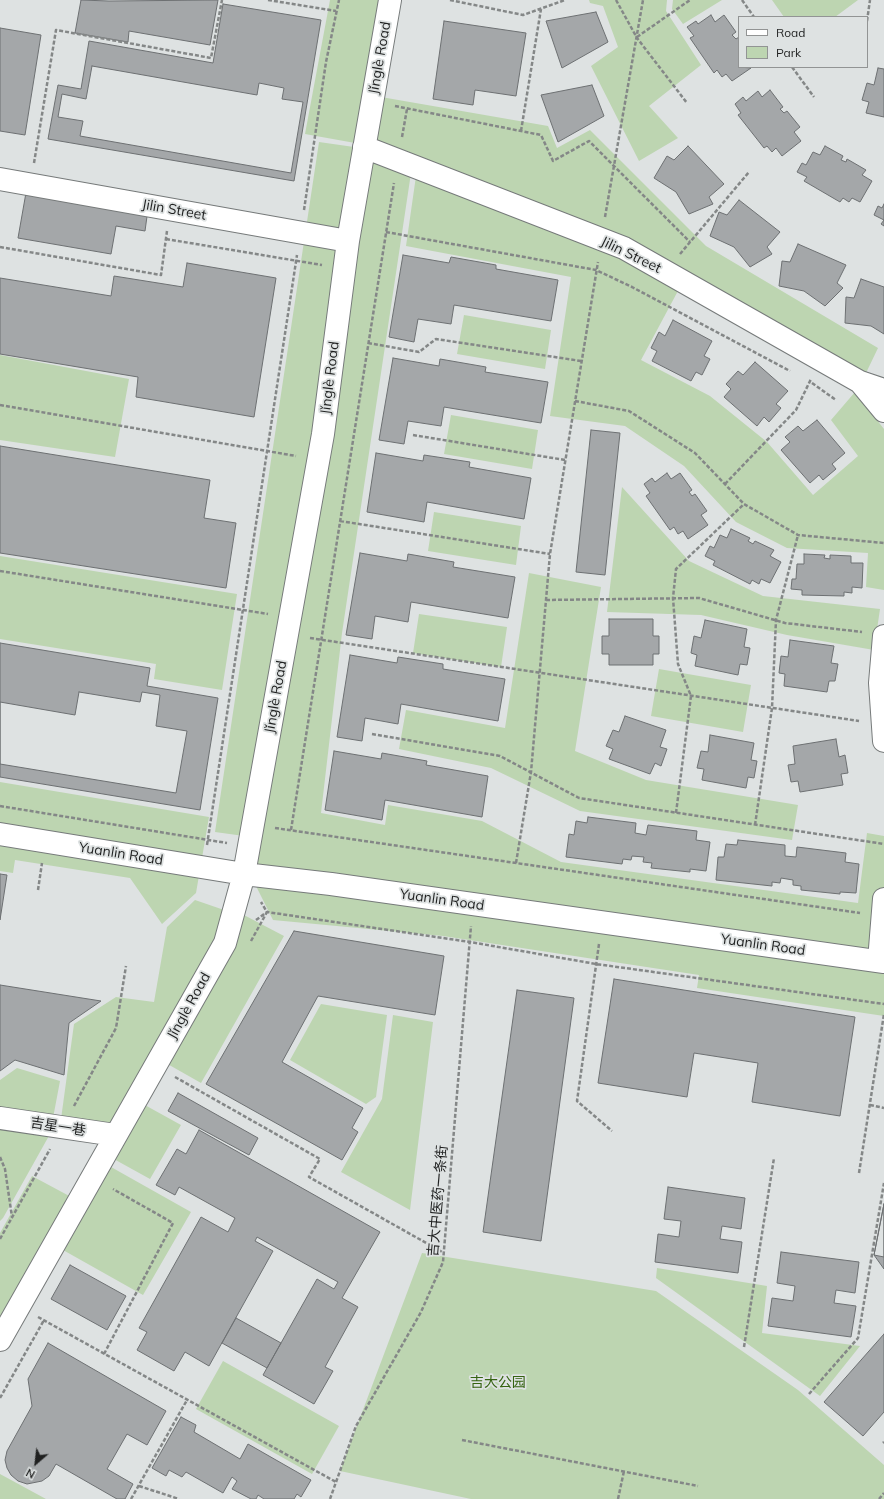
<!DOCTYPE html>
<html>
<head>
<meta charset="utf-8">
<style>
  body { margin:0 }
  #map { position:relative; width:884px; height:1499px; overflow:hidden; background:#dee2e2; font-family:Mulish,sans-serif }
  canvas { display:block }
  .legend { position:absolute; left:738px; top:16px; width:130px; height:52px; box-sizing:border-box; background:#dee2e2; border:1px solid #929494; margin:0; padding:5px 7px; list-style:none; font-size:12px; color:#1f2020 }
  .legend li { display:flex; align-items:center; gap:8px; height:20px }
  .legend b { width:20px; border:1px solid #929494 }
  .north { position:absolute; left:16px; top:1443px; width:40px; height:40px; -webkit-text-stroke:3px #dee2e2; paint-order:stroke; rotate:208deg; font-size:11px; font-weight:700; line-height:16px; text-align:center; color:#1f2020 }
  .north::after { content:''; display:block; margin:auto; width:14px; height:18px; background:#1f2020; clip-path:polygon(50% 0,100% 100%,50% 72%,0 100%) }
</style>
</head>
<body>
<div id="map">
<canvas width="884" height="1499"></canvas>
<ul class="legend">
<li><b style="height:5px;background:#fff"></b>Road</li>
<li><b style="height:11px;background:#bdd5b1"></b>Park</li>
</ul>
<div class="north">N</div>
</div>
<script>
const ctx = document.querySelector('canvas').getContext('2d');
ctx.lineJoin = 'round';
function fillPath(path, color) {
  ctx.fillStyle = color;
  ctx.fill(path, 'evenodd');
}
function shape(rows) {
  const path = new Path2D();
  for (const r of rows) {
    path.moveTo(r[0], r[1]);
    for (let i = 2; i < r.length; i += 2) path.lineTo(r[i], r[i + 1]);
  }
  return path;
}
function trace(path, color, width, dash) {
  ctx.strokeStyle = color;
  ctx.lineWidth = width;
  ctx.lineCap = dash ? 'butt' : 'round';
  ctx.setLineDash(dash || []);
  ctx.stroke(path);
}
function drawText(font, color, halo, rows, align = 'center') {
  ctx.font = font + ' Mulish,"Noto Sans SC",sans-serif';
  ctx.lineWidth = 3.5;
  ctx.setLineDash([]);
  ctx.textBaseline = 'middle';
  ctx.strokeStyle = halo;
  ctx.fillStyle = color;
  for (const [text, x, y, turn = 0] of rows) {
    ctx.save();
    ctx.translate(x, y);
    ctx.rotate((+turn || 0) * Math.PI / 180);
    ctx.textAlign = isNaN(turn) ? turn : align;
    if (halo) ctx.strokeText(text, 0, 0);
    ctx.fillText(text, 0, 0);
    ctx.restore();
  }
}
fillPath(shape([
  [330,0,381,0,355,143,305,134],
  [589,0,667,0,666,11,701,65,649,106,678,138,639,161,591,66,618,47,603,6,590,3],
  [673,0,722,0,683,24,672,9],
  [772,0,858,0,835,17,784,17],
  [381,97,548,126,557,148,590,130,706,246,878,348,866,373,687,274,641,360,710,396,767,442,813,495,858,456,831,420,855,392,884,429,884,590,866,587,868,553,787,548,736,522,684,466,625,426,550,416,571,277,406,246,418,162,373,145],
  [319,142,354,147,316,430,244,836,215,832],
  [369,156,411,173,342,633,321,813,385,825,388,805,482,821,561,862,858,903,867,833,884,836,884,1016,697,988,699,975,443,936,273,920,248,870],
  [464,315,551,330,545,369,457,354],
  [0,355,129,379,115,457,0,440],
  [451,415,538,430,532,469,444,454],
  [622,487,689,561,763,596,880,609,874,650,787,635,701,615,607,612],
  [434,512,521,526,516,565,428,551],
  [0,556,237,594,222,690,154,679,156,664,0,639],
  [529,573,601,587,575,751,646,780,798,805,792,840,580,811,491,768,399,749,406,710,505,728],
  [419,614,507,627,501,667,413,653],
  [659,669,751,685,743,732,651,716],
  [0,782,209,817,196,893,162,924,130,878,15,860,13,873,0,871],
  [195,900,227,911,217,947,113,1129,61,1119,74,1024,116,997,154,1002,167,927],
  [242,914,284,936,201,1083,164,1062],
  [321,1004,387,1015,376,1097,366,1104,290,1060],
  [393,1015,433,1022,410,1210,341,1172,382,1099],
  [17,1068,60,1081,50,1134,3,1218,0,1221,0,1080],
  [143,1104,181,1125,150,1179,112,1158],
  [111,1167,191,1212,143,1295,63,1250],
  [32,1176,73,1198,0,1328,0,1233],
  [422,1253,656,1291,798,1390,884,1465,884,1499,471,1499,340,1471],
  [657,1268,767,1286,762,1333,860,1346,820,1396,656,1278],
  [223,1361,339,1426,312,1474,196,1409],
  [0,1474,46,1499,0,1499]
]), '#bdd5b1');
const building = shape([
  [81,0,109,1,218,0,210,45,129,31,128,42,75,33,81,0],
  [223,4,321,20,294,181,48,139,58,85,81,89,89,41,213,63,223,4],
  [596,12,608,42,562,68,546,21,596,12],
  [711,15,715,22,724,15,736,32,732,35,736,39,739,37,739,67,751,68,732,81,726,74,722,77,717,70,714,73,690,38,694,36,687,27,696,21,698,24,711,15],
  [444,21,526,33,516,96,475,90,473,105,433,99,444,21],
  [0,28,41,35,25,135,0,131,0,28],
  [92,66,257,95,259,83,284,88,282,99,303,102,291,173,80,136,83,121,58,117,62,94,86,99,92,66],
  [878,68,884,69,884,117,866,113,869,102,862,100,867,83,874,85,878,68],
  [592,85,604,116,558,142,541,95,592,85],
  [770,90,783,107,780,109,784,113,787,111,800,127,794,132,801,141,782,156,776,148,772,152,767,146,764,148,738,115,741,113,735,104,743,97,746,101,758,91,762,97,770,90],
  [688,146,724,184,709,197,713,204,689,214,676,192,654,178,667,156,674,160,688,146],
  [825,146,843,156,841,160,846,162,847,159,866,170,862,175,872,181,860,202,852,198,849,202,843,198,840,202,804,181,807,177,797,172,802,163,806,165,813,152,820,155,825,146],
  [27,187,148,209,145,231,116,226,111,254,18,238,27,187],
  [739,200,780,232,767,247,772,254,750,267,734,247,710,236,719,212,727,215,739,200],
  [884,204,884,226,881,224,884,220,874,215,878,206,882,208,884,204],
  [798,244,846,265,837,283,843,288,825,306,804,291,779,286,782,261,790,262,798,244],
  [403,255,449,263,451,257,496,265,496,269,558,280,551,321,454,305,451,324,418,319,414,342,389,337,403,255],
  [187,263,276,278,254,417,136,397,138,377,0,354,0,278,111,296,114,276,183,287,187,263],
  [861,279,884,287,884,334,871,326,845,323,846,297,854,298,861,279],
  [673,320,712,341,704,356,710,359,702,375,696,372,691,381,652,361,657,351,651,348,659,332,665,336,673,320],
  [393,358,439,366,440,359,486,367,485,372,548,382,541,423,444,407,441,426,408,421,404,444,379,440,393,358],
  [755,362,788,391,776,404,781,408,769,422,764,417,757,426,724,397,731,389,726,384,738,371,743,375,755,362],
  [817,420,845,453,832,464,836,469,823,480,819,475,810,483,781,450,790,442,785,437,798,426,803,431,817,420],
  [591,430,620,433,605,575,576,572,591,430],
  [0,446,210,480,204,518,236,523,226,588,0,553,0,446],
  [376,453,423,461,424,455,470,462,469,467,531,478,524,519,427,502,424,522,367,512,376,453],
  [667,473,671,479,680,473,692,490,689,492,692,496,695,494,707,511,701,515,708,525,688,539,683,531,678,534,674,527,670,530,646,496,650,493,644,484,652,478,655,482,667,473],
  [731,529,750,538,748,541,753,544,755,541,774,550,770,556,781,562,770,583,761,579,759,584,752,580,750,584,713,565,715,561,705,556,710,546,714,548,720,535,727,538,731,529],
  [360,553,407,561,408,554,454,562,453,567,515,577,508,618,411,602,408,622,375,616,372,639,346,635,360,553],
  [804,554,825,555,824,558,830,559,830,555,851,556,851,563,863,563,862,588,852,587,852,593,844,592,844,596,802,595,802,590,791,589,792,579,796,579,797,564,804,564,804,554],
  [609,619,653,619,653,636,659,636,659,654,653,654,653,665,609,665,609,654,602,654,602,636,609,636,609,619],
  [705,620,747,629,744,647,750,648,747,665,740,664,738,675,695,666,697,655,691,653,694,636,701,638,705,620],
  [790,640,834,646,831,663,838,664,835,681,829,681,827,692,784,686,785,674,779,673,781,656,788,657,790,640],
  [0,643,150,668,147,686,218,698,200,810,0,777,0,643],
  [350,655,397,663,398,657,443,664,443,669,505,679,498,721,401,704,398,724,365,718,362,741,337,737,350,655],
  [79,692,140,702,142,692,160,695,156,726,187,731,176,793,0,764,0,702,75,715,79,692],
  [625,716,666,730,660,747,667,749,661,766,655,763,650,774,609,759,613,749,606,746,613,730,619,732,625,716],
  [710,735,754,743,751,760,757,761,754,778,748,777,746,788,702,780,704,769,697,768,701,751,708,752,710,735],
  [836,739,839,757,845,755,848,773,841,774,843,785,800,792,798,781,791,782,788,765,795,764,793,746,836,739],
  [334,751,381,759,382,753,427,761,426,765,488,776,482,817,385,800,382,820,325,810,334,751],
  [588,817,636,823,635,833,646,835,648,825,697,831,696,840,710,842,706,871,690,869,690,872,651,868,652,863,643,862,644,857,632,856,631,860,623,859,622,864,566,857,569,834,574,835,576,821,587,823,588,817],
  [738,840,785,845,785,856,796,857,797,847,846,853,845,862,859,864,856,893,840,892,840,894,801,890,801,886,793,885,793,880,781,878,780,883,772,882,772,886,716,880,718,857,724,857,726,844,737,845,738,840],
  [0,874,7,875,0,920,0,874],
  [294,931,444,956,435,1015,318,996,282,1062,363,1108,352,1128,358,1132,342,1160,206,1084,294,931],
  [614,979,855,1017,840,1116,752,1102,758,1063,694,1053,687,1097,598,1083,614,979],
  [0,985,101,1001,69,1023,64,1075,15,1060,0,1071,0,985],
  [517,990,574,998,541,1241,483,1232,517,990],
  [178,1093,258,1138,249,1155,168,1111,178,1093],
  [199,1130,380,1232,342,1298,358,1307,325,1367,333,1371,314,1404,263,1375,317,1279,334,1289,338,1282,257,1237,255,1241,273,1251,209,1366,185,1352,174,1371,137,1350,147,1332,139,1328,201,1217,228,1232,235,1218,179,1187,175,1195,156,1185,177,1149,186,1154,199,1130],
  [668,1187,745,1198,741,1229,722,1226,720,1239,742,1242,738,1273,655,1262,658,1234,679,1237,681,1221,664,1219,668,1187],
  [884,1204,884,1269,874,1255,884,1204],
  [884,1204,884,1257,874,1255,884,1204],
  [781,1252,859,1262,855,1293,836,1290,834,1303,856,1306,851,1337,768,1326,772,1298,793,1301,795,1286,777,1283,781,1252],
  [70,1265,126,1296,107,1330,51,1299,70,1265],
  [236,1318,281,1343,267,1368,222,1343,236,1318],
  [884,1334,884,1412,863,1436,824,1402,884,1334],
  [48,1343,166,1411,147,1445,127,1434,107,1469,133,1484,125,1499,117,1499,56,1464,49,1476,42,1481,27,1484,18,1481,11,1475,7,1468,5,1460,7,1451,32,1406,28,1379,48,1343],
  [181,1417,196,1425,194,1432,240,1459,248,1444,311,1480,301,1497,297,1494,294,1499,264,1499,258,1495,256,1499,251,1499,232,1489,237,1481,232,1477,223,1493,186,1472,182,1477,169,1470,166,1476,152,1468,181,1417]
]);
fillPath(building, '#a4a7a9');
trace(building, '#6d7072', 1);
const minor = shape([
  [364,147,624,248,860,382,884,390],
  [0,179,348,241],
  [860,382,884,411],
  [884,636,880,683,884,741],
  [0,834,244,874,331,884,884,962],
  [879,961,884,899],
  [0,1118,115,1135],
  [0,1340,225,943,244,874,323,434,348,241,390,0]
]);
trace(minor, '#767a7a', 24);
trace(shape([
  [268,0,336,11],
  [450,0,523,15,565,0],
  [616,0,637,38,687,103],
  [742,0,754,17],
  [867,21,870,0],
  [637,37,690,0],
  [792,67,814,97],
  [395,106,541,135,553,161,589,141,690,242],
  [521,131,541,9],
  [402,137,407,109],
  [34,163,56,30,211,58,222,0],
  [304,210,326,62,339,0],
  [605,217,643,0],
  [386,232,596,270,632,287,790,371],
  [166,239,322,265],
  [0,247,161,275,167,231],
  [680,254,749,172],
  [368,343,419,352,436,339,581,361],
  [812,383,836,400],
  [575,401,629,411,695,453,744,504,798,535,884,543],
  [0,405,296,456],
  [413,435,565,460],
  [725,484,796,410,811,379],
  [340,521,550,554],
  [0,571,268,614],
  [546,600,699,598,785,623,862,632],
  [310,638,859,721],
  [372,734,500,756,579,798,884,844],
  [0,806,227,843],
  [676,813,691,696,678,664,673,598,676,569,744,504],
  [755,825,772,708,776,620,798,535],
  [275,828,860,913],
  [291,830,394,183],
  [207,845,297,255],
  [516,863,531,772,550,554,598,262],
  [38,890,42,863],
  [256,920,267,912,470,942,596,964,884,1004],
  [251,941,267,912,261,902],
  [599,944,577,1101,612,1131],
  [175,1077,320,1159,309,1177,444,1253],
  [870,1105,884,1108],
  [74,1106,116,1028,126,966],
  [0,1157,5,1169,12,1217],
  [859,1173,884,1014],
  [0,1239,50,1149],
  [38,1317,336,1482],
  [744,1347,774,1158],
  [104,1354,173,1223,113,1189],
  [809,1394,858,1338,884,1183],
  [0,1398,44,1320],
  [462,1440,698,1486],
  [883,1443,884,1442],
  [139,1486,179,1499],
  [131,1499,187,1400],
  [330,1499,356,1426,421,1312,443,1262,471,926],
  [618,1499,624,1471],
  [879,1499,884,1493]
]), '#848787', 2.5, [4, 2]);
trace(minor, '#fff', 22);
drawText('14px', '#1f2020', '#dee2e2', [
  ["Jǐnglè Road",380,58,-80],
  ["Jilin Street",174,210,10],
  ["Jilin Street",631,255,26],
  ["Jǐnglè Road",330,378,-83],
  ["Jǐnglè Road",276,697,-80],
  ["Yuanlin Road",121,854,9],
  ["Yuanlin Road",442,900,8],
  ["Yuanlin Road",763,945,8],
  ["Jǐnglè Road",189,1006,-61],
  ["吉星一巷",58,1127,9],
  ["吉大中医药一条街",438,1201,-85]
]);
drawText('14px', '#356311', '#dee2e2', [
  ["吉大公园",498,1383]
]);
</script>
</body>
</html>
